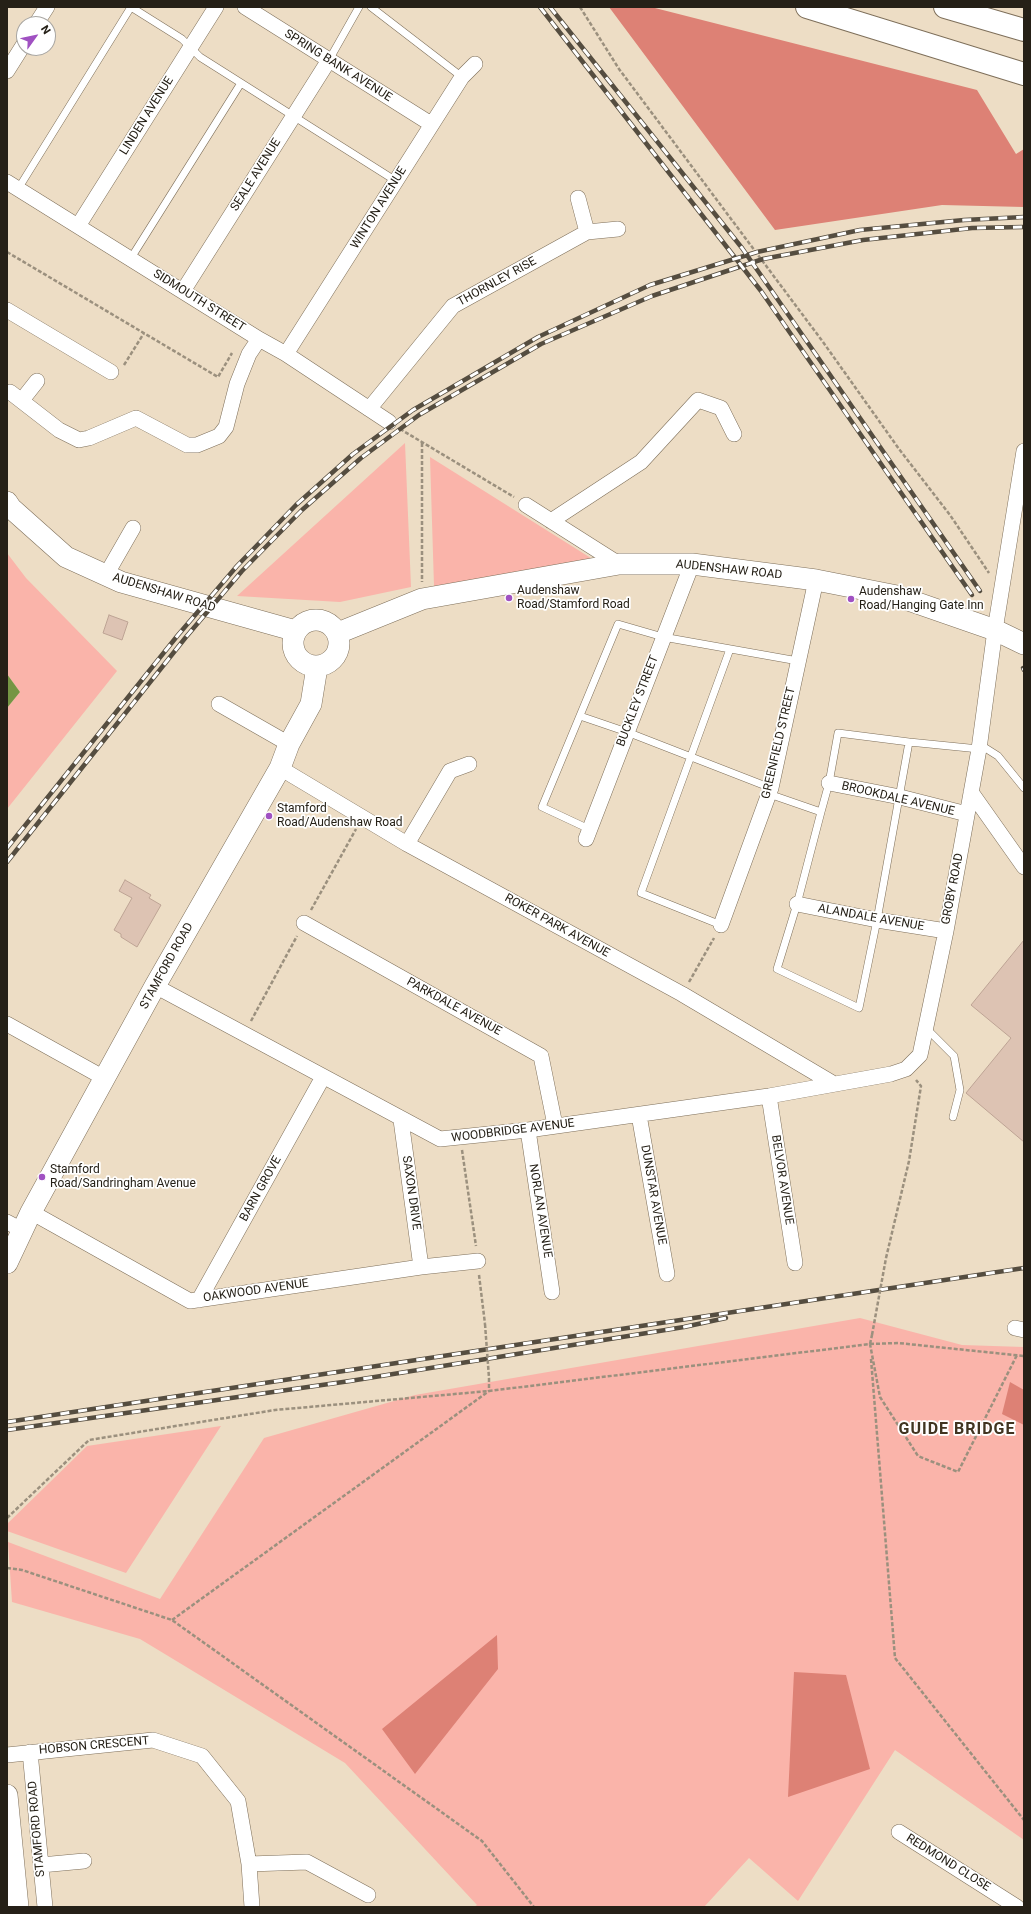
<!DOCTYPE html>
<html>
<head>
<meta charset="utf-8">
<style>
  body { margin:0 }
  #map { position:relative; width:1031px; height:1914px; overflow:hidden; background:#edddc5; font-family:Roboto,sans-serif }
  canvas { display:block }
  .frame { position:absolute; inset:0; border:8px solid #252017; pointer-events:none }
  .north { position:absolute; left:16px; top:16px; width:40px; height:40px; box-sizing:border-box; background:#fff; border:1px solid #a8a6a2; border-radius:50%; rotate:57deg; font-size:11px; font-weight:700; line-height:16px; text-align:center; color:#252017 }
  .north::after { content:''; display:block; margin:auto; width:14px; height:18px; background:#a051c2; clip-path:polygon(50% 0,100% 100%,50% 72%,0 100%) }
</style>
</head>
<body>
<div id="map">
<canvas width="1031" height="1914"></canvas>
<div class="frame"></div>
<div class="north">N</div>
</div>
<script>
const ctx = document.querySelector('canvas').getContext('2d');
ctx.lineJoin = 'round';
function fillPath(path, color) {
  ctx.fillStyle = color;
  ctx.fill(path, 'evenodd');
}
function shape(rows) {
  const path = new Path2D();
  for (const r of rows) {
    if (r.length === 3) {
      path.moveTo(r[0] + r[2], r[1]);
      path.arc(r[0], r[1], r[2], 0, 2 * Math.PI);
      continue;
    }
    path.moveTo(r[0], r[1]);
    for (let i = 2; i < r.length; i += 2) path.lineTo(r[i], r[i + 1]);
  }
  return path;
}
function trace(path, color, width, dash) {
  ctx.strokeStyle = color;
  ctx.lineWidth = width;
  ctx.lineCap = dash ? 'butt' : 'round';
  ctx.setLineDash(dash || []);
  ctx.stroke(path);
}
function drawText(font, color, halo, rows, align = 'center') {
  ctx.font = font + ' Roboto,sans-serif';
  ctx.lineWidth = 3.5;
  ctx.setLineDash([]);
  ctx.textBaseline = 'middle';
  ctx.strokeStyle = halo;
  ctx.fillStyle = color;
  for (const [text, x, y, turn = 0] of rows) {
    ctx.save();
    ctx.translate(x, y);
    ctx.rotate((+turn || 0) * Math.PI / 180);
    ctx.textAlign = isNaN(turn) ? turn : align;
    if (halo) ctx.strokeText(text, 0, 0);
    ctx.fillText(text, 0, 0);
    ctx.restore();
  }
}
fillPath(shape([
  [405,443,411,587,340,602,237,596],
  [430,457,594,560,434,586],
  [7,553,26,578,117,671,7,809,7,708,20,692,7,674],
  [860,1318,962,1345,1024,1347,1024,1840,895,1750,798,1901,749,1858,704,1907,474,1907,477,1905,345,1763,140,1639,12,1602,8,1542,160,1599,264,1438,415,1395],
  [221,1426,126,1573,7,1531,7,1524,87,1446]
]), '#fab4aa');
fillPath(shape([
  [609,7,651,7,977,90,1016,154,1024,149,1024,207,942,205,775,230],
  [1010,1382,1024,1390,1024,1425,1002,1414],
  [497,1635,498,1669,415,1774,382,1729],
  [794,1672,846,1675,870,1769,788,1797]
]), '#dd8175');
fillPath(shape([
  [7,674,20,692,7,708]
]), '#759544');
const building = shape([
  [109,615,128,622,122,640,103,633,109,615],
  [125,880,151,895,149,898,161,905,137,947,121,937,121,934,114,930,132,898,119,891,125,880],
  [1024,940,1024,1142,966,1093,1011,1038,971,1005,1024,940]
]);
fillPath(building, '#ddc3b3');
trace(building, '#bda394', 1);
const lane = shape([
  [371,7,462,77],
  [329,60,359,7],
  [18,189,131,7,182,39,200,57,396,181],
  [131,258,241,83],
  [580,716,627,732,771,788],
  [909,742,979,749],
  [979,744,998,756,1024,788],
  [769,794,821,812,797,904,777,969,859,1008,877,920,909,742,838,733,829,783,821,812],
  [589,829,542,807,618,624,663,637,798,661],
  [721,925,641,893,730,649],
  [926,1028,954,1056,960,1090,953,1117]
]);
const street = shape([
  [245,7,431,124],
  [36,24,47,7],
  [7,71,24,44],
  [7,182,259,339,286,354,389,422],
  [578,198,587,232],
  [78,226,216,7],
  [183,291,329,60],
  [7,310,111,372],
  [286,354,462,77,475,64],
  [10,392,59,430,79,440,89,438,136,418,187,445,197,445,219,436,226,427,237,384,249,354,259,339],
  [22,400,37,381],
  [369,409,453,306,587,232,618,229],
  [526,505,619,564],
  [551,521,641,462,698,400,721,408,734,434],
  [106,575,133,528],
  [219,704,289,744],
  [280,768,407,844,682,994,834,1084],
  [829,783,900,797,967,814],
  [971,792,1024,867],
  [586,839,692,564],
  [407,844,450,771,469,764],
  [797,904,877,920,946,931],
  [304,923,541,1056,555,1125],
  [721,925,771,788,816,580],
  [155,986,440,1139,528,1130,769,1096,891,1074,906,1069,920,1055,946,931,979,749,995,630,1024,451],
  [7,1024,106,1079],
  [769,1096,795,1263],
  [639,1115,667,1274],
  [401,1120,421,1267],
  [528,1130,552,1292],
  [31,1212,190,1301,421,1267,478,1261],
  [7,1222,22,1230],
  [199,1300,323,1077],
  [1015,1328,1024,1330],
  [30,1752,45,1907],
  [7,1755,153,1740,202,1756,238,1801,249,1864,252,1907],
  [899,1832,1017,1907],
  [249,1864,307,1862,368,1895],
  [41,1865,84,1861]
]);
const secondary = shape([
  [7,502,11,508,66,557,121,582,296,631],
  [316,643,23],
  [338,633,422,599,619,564,692,564,816,580,897,596,995,630,1024,644],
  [7,1263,31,1212,155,986,280,768,289,744,311,704,317,667],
  [7,1795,18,1907]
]);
const highway = shape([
  [807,7,1024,74],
  [945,7,1024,30]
]);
trace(lane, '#7e6f5a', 8);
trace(street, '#7e6f5a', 16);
trace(secondary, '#7e6f5a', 22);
trace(highway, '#7e6f5a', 24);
trace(shape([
  [580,7,619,69,823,342,899,449,950,515,989,573],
  [7,252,218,377,232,353],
  [124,365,144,333],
  [400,429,514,497],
  [422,443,422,582],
  [311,910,356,829],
  [689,982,714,938],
  [251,1021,297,936],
  [462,1150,476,1246],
  [886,1258,909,1161,921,1086,916,1080],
  [479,1275,485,1324],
  [870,1344,872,1335],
  [870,1344,898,1343,1024,1356],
  [871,1359,895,1658,1024,1820],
  [489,1378,489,1391],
  [7,1518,89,1440,275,1410,489,1391,870,1344,880,1397,918,1456,958,1472,1017,1355],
  [7,1568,22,1570,172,1620,482,1841,534,1907],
  [172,1620,489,1391]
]), '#9b907e', 2.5, [4, 2]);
trace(lane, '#fff', 7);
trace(street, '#fff', 15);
trace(secondary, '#fff', 21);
trace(highway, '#fff', 22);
const rail = shape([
  [540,7,761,291,972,595],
  [550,7,742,248,980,591],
  [1023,668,1024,670],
  [7,848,178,635,237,566,296,505,353,454,413,410,538,337,650,285,757,252,860,230,964,220,1024,217],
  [7,862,186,637,242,571,302,510,361,458,419,415,541,344,652,296,763,259,863,240,972,228,1024,227],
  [7,1422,1024,1268],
  [7,1430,350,1381,684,1327,726,1318]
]);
trace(rail, '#554d40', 4.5);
trace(rail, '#fff', 3, [9]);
trace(shape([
  [485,1324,489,1378],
  [872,1335,886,1258]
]), '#9b907e', 2.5, [4, 2]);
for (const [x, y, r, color] of [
  [509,598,4,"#a051c2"],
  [851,599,4,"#a051c2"],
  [269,816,4,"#a051c2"],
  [42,1177,4,"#a051c2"]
]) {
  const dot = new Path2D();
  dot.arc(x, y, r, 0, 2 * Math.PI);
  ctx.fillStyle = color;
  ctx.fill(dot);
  trace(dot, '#fff', 1.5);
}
drawText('12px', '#252017', '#fff', [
  ["SPRING BANK AVENUE",338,66,32],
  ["LINDEN AVENUE",147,116,-58],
  ["SEALE AVENUE",256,175,-58],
  ["WINTON AVENUE",379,208,-58],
  ["THORNLEY RISE",497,282,-29],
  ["SIDMOUTH STREET",199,301,32],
  ["AUDENSHAW ROAD",729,570,6],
  ["AUDENSHAW ROAD",164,593,17],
  ["BUCKLEY STREET",638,701,-69],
  ["GREENFIELD STREET",779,743,-77],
  ["BROOKDALE AVENUE",898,799,13],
  ["GROBY ROAD",953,889,-79],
  ["ALANDALE AVENUE",871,918,10],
  ["ROKER PARK AVENUE",557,926,29],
  ["STAMFORD ROAD",167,966,-61],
  ["PARKDALE AVENUE",454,1007,29],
  ["WOODBRIDGE AVENUE",513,1131,-7],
  ["BELVOR AVENUE",782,1180,81],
  ["BARN GROVE",261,1189,-61],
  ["SAXON DRIVE",411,1193,82],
  ["DUNSTAR AVENUE",653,1195,80],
  ["NORLAN AVENUE",540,1211,81],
  ["OAKWOOD AVENUE",256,1291,-8],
  ["HOBSON CRESCENT",94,1746,-5],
  ["STAMFORD ROAD",37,1829,-95],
  ["REDMOND CLOSE",948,1863,32]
]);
drawText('12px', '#252017', '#fff', [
  ["Audenshaw",517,591],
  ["Road/Stamford Road",517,605],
  ["Audenshaw",859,592],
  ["Road/Hanging Gate Inn",859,606],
  ["Stamford",277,809],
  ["Road/Audenshaw Road",277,823],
  ["Stamford",50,1170],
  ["Road/Sandringham Avenue",50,1184]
], 'left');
ctx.letterSpacing = '1px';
drawText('bold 16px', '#413420', '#fff', [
  ["GUIDE BRIDGE",957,1430]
]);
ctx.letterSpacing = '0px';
</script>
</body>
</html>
